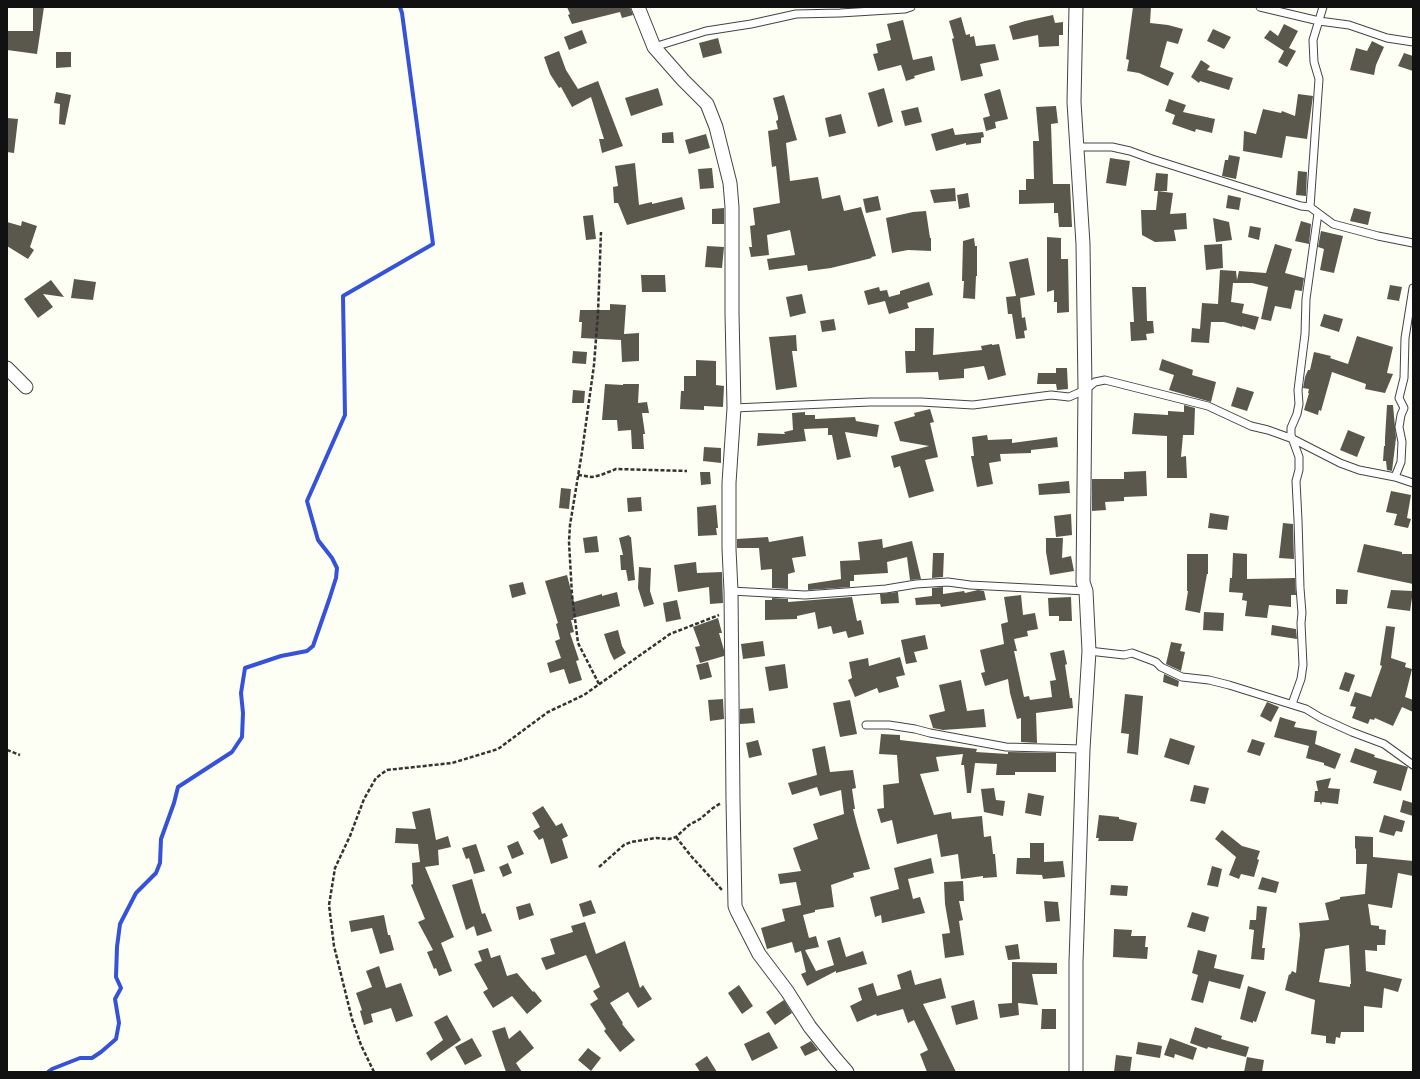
<!DOCTYPE html>
<html>
<head>
<meta charset="utf-8">
<style>
  body { margin:0 }
  #map { position:relative; width:1420px; height:1079px; overflow:hidden; background:#fdfff4; font-family:"Noto Serif",serif }
  canvas { display:block }
  .frame { position:absolute; inset:0; border:8px solid #111; pointer-events:none }
</style>
</head>
<body>
<div id="map">
<canvas width="1420" height="1079"></canvas>
<div class="frame"></div>
</div>
<script>
const ctx = document.querySelector('canvas').getContext('2d');
ctx.lineJoin = 'round';
function shape(rows) {
  const path = new Path2D();
  for (const r of rows) {
    path.moveTo(r[0], r[1]);
    for (let i = 2; i < r.length; i += 2) path.lineTo(r[i], r[i + 1]);
  }
  return path;
}
function trace(path, color, width, dash) {
  ctx.strokeStyle = color;
  ctx.lineWidth = width;
  ctx.lineCap = dash ? 'butt' : 'round';
  ctx.setLineDash(dash || []);
  ctx.stroke(path);
}
function fillPath(path, color) {
  ctx.fillStyle = color;
  ctx.fill(path, 'evenodd');
}
trace(shape([
  [48,1072,52,1069,80,1058,92,1058,101,1052,116,1039,119,1023,115,999,121,988,116,977,117,947,120,924,136,893,156,873,160,863,161,839,174,803,178,787,232,752,242,737,243,713,241,693,245,668,281,656,307,651,313,646,329,600,336,578,337,568,332,558,318,540,307,501,345,415,343,296,433,244,402,13,400,7]
]), '#3552d8', 4);
fillPath(shape([
  [33,7,44,7,37,54,7,50,7,31,33,31],
  [567,7,630,7,633,15,622,18,620,12,572,24,568,15,570,14],
  [1133,7,1151,7,1150,23,1168,25,1183,29,1178,44,1167,41,1160,67,1174,73,1168,86,1139,73,1127,71,1129,60,1126,59],
  [1053,15,1055,23,1063,22,1063,35,1059,35,1059,46,1039,47,1038,35,1013,40,1009,26,1025,21],
  [961,17,966,35,970,34,970,37,974,36,976,46,995,44,999,60,980,64,983,76,961,81,952,39,954,38,949,21],
  [903,20,913,60,932,56,935,70,914,76,915,78,906,81,901,65,878,71,873,54,878,53,876,44,891,40,887,24],
  [1284,24,1298,31,1289,48,1296,51,1287,67,1278,62,1284,51,1264,38,1270,30,1278,36],
  [1213,29,1231,37,1224,49,1207,41],
  [582,30,587,43,569,50,564,37],
  [718,38,722,53,703,58,699,43],
  [1372,41,1384,47,1376,65,1374,75,1350,70,1356,48,1367,51],
  [559,51,566,70,578,89,598,81,623,146,602,153,599,139,604,139,591,97,572,107,561,87,559,88,550,74,544,57],
  [56,52,71,52,71,67,56,68],
  [1404,53,1413,56,1413,71,1398,66],
  [1201,60,1210,66,1207,70,1233,78,1229,90,1200,81,1199,83,1191,77],
  [658,88,663,105,631,116,625,98],
  [884,88,893,122,878,127,868,93],
  [1000,89,1008,119,995,122,996,128,986,131,983,118,990,116,984,94],
  [56,92,71,95,65,125,59,124,60,104,54,103],
  [1298,94,1313,96,1307,139,1286,136,1282,158,1243,151,1244,131,1256,134,1263,109,1281,113,1282,111,1295,116],
  [784,95,797,140,786,143,790,181,818,177,822,199,840,195,844,211,861,207,876,256,871,257,872,258,831,268,808,271,807,265,769,270,767,259,795,255,790,230,767,235,769,255,751,257,749,247,752,247,750,226,755,225,753,208,780,203,776,166,772,167,768,131,778,129,776,121,778,120,778,117,773,98],
  [1169,99,1186,105,1183,112,1215,119,1212,133,1196,129,1195,132,1172,124,1175,115,1165,111],
  [1056,106,1058,123,1051,124,1053,184,1070,184,1072,227,1059,227,1058,213,1054,213,1054,203,1019,204,1019,190,1026,190,1026,179,1034,179,1033,141,1039,141,1036,107],
  [918,107,922,122,905,126,901,111],
  [841,114,846,133,829,137,825,118],
  [7,118,18,119,14,153,7,152],
  [953,128,955,135,983,132,984,137,981,138,981,143,966,145,966,143,936,151,931,134],
  [673,132,674,143,662,143,662,133],
  [706,134,710,148,689,154,685,140],
  [1229,155,1240,157,1236,179,1222,176,1225,160,1228,160],
  [1110,158,1130,161,1126,186,1106,183],
  [635,163,639,205,652,202,652,204,682,197,685,209,627,225,618,203,614,203,613,187,618,186,615,166],
  [712,168,714,188,700,189,698,169],
  [1298,171,1307,172,1306,196,1296,195],
  [1156,173,1168,174,1167,191,1154,191],
  [955,188,956,201,934,203,930,190],
  [1158,191,1173,193,1170,214,1186,213,1187,229,1174,230,1176,241,1155,242,1142,235,1141,210,1156,210],
  [968,193,970,207,959,209,957,195],
  [1228,195,1241,198,1239,210,1226,208],
  [878,196,881,210,866,213,863,199],
  [724,208,724,224,712,224,712,209],
  [1354,208,1371,212,1368,225,1350,221],
  [926,211,930,238,931,238,931,251,908,250,892,253,886,218,913,212],
  [593,215,596,239,586,240,583,216],
  [1213,218,1229,222,1232,240,1216,242],
  [22,221,37,226,30,247,34,250,28,259,7,246,7,222,21,226],
  [1301,221,1311,224,1309,244,1295,241],
  [1250,226,1261,228,1259,240,1248,237],
  [1321,231,1343,236,1334,273,1320,270,1324,249,1318,247],
  [1047,237,1061,238,1061,259,1068,259,1069,312,1057,313,1057,302,1054,302,1054,290,1047,292],
  [974,238,975,246,977,246,977,276,976,276,975,299,963,298,964,281,962,281,963,241],
  [1222,244,1223,268,1206,270,1204,245],
  [1275,244,1292,249,1285,273,1304,278,1302,291,1295,290,1291,309,1275,306,1271,321,1261,319,1268,287,1252,283,1233,283,1231,302,1244,304,1242,313,1259,317,1255,330,1242,326,1242,327,1224,322,1211,322,1209,343,1191,342,1192,328,1200,329,1202,303,1218,304,1220,270,1236,271,1237,280,1239,271,1266,273],
  [707,246,724,247,722,268,705,267],
  [1028,258,1035,295,1020,298,1022,318,1025,317,1027,330,1024,331,1025,338,1016,339,1012,314,1008,314,1006,297,1016,296,1009,262],
  [641,275,665,275,666,292,642,292],
  [74,279,96,282,93,300,71,298],
  [51,280,64,297,43,294,53,307,38,318,24,299],
  [929,282,933,295,907,303,909,308,889,314,885,301,868,305,864,291,879,287,880,291,887,290,889,297,900,294,900,291],
  [1390,285,1402,287,1399,301,1387,299],
  [1132,287,1146,287,1147,321,1153,321,1154,333,1146,334,1147,340,1131,341,1130,322,1134,322],
  [802,294,806,313,790,317,786,297],
  [610,304,626,305,624,334,639,333,639,361,622,362,621,340,581,338,582,322,579,322,580,310,610,310],
  [1324,314,1343,319,1339,332,1320,326],
  [834,319,836,330,822,332,820,321],
  [915,328,934,328,933,355,982,350,981,346,992,344,992,345,999,344,1006,375,988,380,984,366,964,369,964,378,939,380,938,372,906,373,905,351,915,351],
  [796,335,797,351,792,351,797,387,776,390,769,337],
  [1357,336,1393,347,1387,373,1393,374,1385,393,1365,389,1366,384,1332,372,1321,411,1319,410,1318,415,1304,410,1309,393,1308,393,1309,389,1303,388,1305,377,1308,370,1310,370,1314,352,1331,356,1330,358,1348,364],
  [573,351,587,352,586,364,572,363],
  [1162,359,1193,370,1192,375,1216,382,1211,402,1169,390,1174,375,1159,370],
  [696,360,716,361,716,385,724,386,723,407,704,406,704,410,680,409,681,391,684,391,684,376,696,376],
  [1056,368,1067,368,1068,389,1057,390,1056,384,1037,384,1038,373,1056,373],
  [605,384,623,385,623,384,639,384,638,403,647,402,649,413,642,413,645,434,643,434,644,449,632,449,631,430,618,431,617,420,602,420],
  [1237,387,1254,392,1247,411,1231,406],
  [573,390,585,391,584,403,572,403],
  [1184,405,1195,408,1194,435,1183,435,1181,457,1186,456,1187,478,1167,478,1167,436,1132,434,1134,413,1168,415,1168,411,1184,412],
  [1387,405,1393,405,1396,438,1392,471,1387,470,1386,461,1383,461,1384,446,1385,446,1385,438],
  [930,409,934,422,930,423,938,457,925,460,934,491,909,498,900,466,894,468,891,456,929,446,900,441,894,422,915,416,914,413],
  [805,412,805,415,815,415,815,419,855,417,856,421,879,425,877,437,845,432,851,457,837,460,832,435,828,435,828,428,804,429,806,441,757,446,758,433,785,434,784,432,793,430,792,413],
  [1348,430,1365,437,1357,457,1340,450],
  [987,435,988,440,1012,439,1012,443,1057,437,1058,447,1031,450,1031,453,1000,454,1001,461,989,463,993,484,977,487,971,456,974,456,972,437],
  [704,447,721,448,721,463,703,461],
  [1146,471,1147,496,1124,497,1124,501,1105,502,1106,510,1092,511,1092,479,1124,479,1124,472],
  [700,472,710,472,711,484,701,485],
  [1069,481,1070,493,1039,495,1038,484],
  [561,488,571,489,569,509,559,508],
  [1391,491,1411,495,1407,518,1411,519,1408,528,1394,525,1397,514,1386,512],
  [641,497,642,511,628,512,627,498],
  [716,505,718,528,716,528,717,535,698,536,697,507],
  [1210,513,1229,516,1227,530,1208,528],
  [1071,514,1072,535,1056,537,1054,516],
  [1283,523,1293,524,1294,559,1279,558],
  [629,535,630,537,631,537,635,580,628,581,626,570,621,570,620,555,623,555,619,538],
  [597,536,599,552,585,553,583,538],
  [803,536,806,556,792,558,795,572,788,574,788,589,772,588,772,569,761,570,759,548,737,548,737,539,768,537,769,542],
  [1046,538,1063,538,1062,558,1071,556,1074,571,1050,575,1046,552],
  [882,539,883,548,912,541,921,579,910,580,907,557,887,562,888,573,854,575,854,581,850,581,850,587,808,590,808,584,841,579,840,561,860,560,858,542],
  [1364,544,1402,552,1402,554,1413,554,1413,584,1357,572],
  [933,553,944,553,943,577,932,578],
  [1233,553,1247,554,1247,579,1295,578,1296,595,1291,595,1291,607,1269,605,1267,618,1245,616,1247,601,1242,600,1243,593,1229,592,1230,578,1232,578],
  [1187,554,1208,554,1208,574,1207,574,1200,613,1185,610,1188,591,1187,591],
  [696,562,697,573,722,572,723,603,710,604,709,587,678,592,674,565],
  [639,567,651,568,650,591,654,604,644,607,638,588],
  [567,575,574,602,602,594,602,596,617,592,620,606,573,618,574,620,571,620,574,632,570,633,579,660,576,661,582,680,569,684,564,669,550,673,547,663,561,658,555,641,560,639,556,624,558,623,545,581],
  [523,582,526,594,512,598,509,585],
  [943,587,943,594,964,591,965,593,978,590,984,591,986,600,941,607,940,604,916,605,915,598,932,596,932,588],
  [1336,589,1348,590,1347,604,1336,604],
  [1391,590,1413,591,1410,611,1387,608],
  [897,592,898,592,899,603,881,604,880,594],
  [1021,595,1023,615,1035,613,1038,629,1027,631,1028,636,1014,639,1017,651,1014,651,1024,697,1029,696,1030,700,1052,697,1050,681,1056,680,1050,653,1064,650,1067,664,1065,665,1070,698,1072,698,1073,708,1036,713,1037,743,1021,742,1021,718,1017,719,1010,693,1008,679,985,686,981,673,985,672,980,650,1004,644,1001,624,1008,622,1004,597],
  [852,597,857,621,861,620,864,634,848,638,846,631,833,634,831,626,818,629,815,612,797,616,797,619,765,620,765,600,772,600,772,598,788,599,788,602],
  [1071,597,1072,621,1059,621,1059,616,1049,616,1048,598],
  [677,600,681,619,666,622,663,603],
  [1204,612,1224,613,1223,631,1203,630],
  [718,618,722,633,719,633,724,650,724,656,700,663,695,647,700,646,693,627],
  [1272,625,1296,629,1297,639,1271,635],
  [1386,626,1395,627,1391,658,1406,663,1405,667,1412,669,1405,697,1413,700,1413,712,1402,707,1393,726,1375,718,1374,720,1370,719,1368,724,1352,718,1356,707,1350,706,1355,692,1371,697,1382,666,1380,665],
  [618,630,622,646,626,653,614,660,610,652,604,634],
  [925,635,928,649,914,652,917,662,906,664,901,640],
  [763,641,765,656,743,659,741,644],
  [1171,642,1182,644,1180,651,1185,652,1181,671,1166,664],
  [900,657,905,675,896,677,899,687,879,693,877,688,855,697,848,680,852,678,849,662,868,658,869,666],
  [708,662,712,677,700,680,696,665],
  [785,664,788,688,769,691,765,667],
  [1345,672,1355,675,1349,692,1339,689],
  [1164,674,1179,681,1178,687,1163,682],
  [961,680,967,711,984,709,986,727,943,730,933,728,929,715,945,711,939,685],
  [1125,694,1143,696,1138,755,1127,753,1129,734,1121,733],
  [723,699,724,719,710,721,708,700],
  [850,700,857,734,840,737,833,703],
  [1267,702,1279,707,1271,722,1260,716],
  [753,708,755,723,740,724,740,709],
  [1280,717,1296,722,1294,727,1317,731,1315,744,1341,754,1335,769,1324,765,1324,763,1306,758,1309,746,1274,737],
  [881,734,900,735,900,740,977,749,976,752,1008,754,1008,752,1056,753,1056,772,1015,772,1015,775,996,775,997,764,975,763,971,793,967,793,964,765,961,765,963,754,936,757,939,771,920,774,934,815,951,812,952,819,982,816,984,837,991,836,993,854,995,854,997,877,983,878,983,876,961,879,958,854,941,857,937,834,897,844,892,820,881,823,877,809,884,808,883,785,899,783,897,755,879,754],
  [1170,738,1195,746,1189,765,1164,757],
  [1252,739,1265,743,1260,756,1247,752],
  [758,740,762,755,749,758,746,743],
  [825,746,830,772,853,770,856,788,852,789,855,809,853,809,857,825,870,869,853,873,854,877,831,885,834,907,815,910,815,912,803,915,809,938,816,936,819,947,805,950,816,971,834,965,827,941,840,937,846,957,863,951,867,964,836,973,836,971,807,986,801,974,806,972,801,951,795,953,792,942,767,949,761,928,785,921,782,909,801,905,796,882,780,884,778,874,801,871,793,848,818,839,813,824,844,814,841,790,820,796,817,787,792,795,788,783,817,775,812,749],
  [1355,748,1375,755,1374,757,1408,767,1401,791,1373,783,1377,771,1350,762],
  [1331,778,1328,788,1340,789,1338,804,1322,802,1321,805,1320,802,1314,802,1315,791,1318,791,1316,781],
  [1194,785,1209,788,1205,804,1190,801],
  [994,788,996,800,1005,801,1003,816,984,812,981,789],
  [1028,793,1044,796,1041,816,1025,813],
  [1403,800,1413,803,1413,816,1400,812],
  [543,806,556,826,562,823,568,836,562,839,568,858,551,864,543,838,539,840,533,831,540,827,532,813],
  [430,808,436,840,448,836,451,847,438,850,439,865,425,867,454,937,441,943,452,971,439,976,436,968,434,969,427,952,433,950,418,922,425,919,411,885,413,884,412,863,420,862,418,844,395,843,396,828,416,829,412,812],
  [1099,815,1119,817,1119,819,1137,823,1133,841,1098,841,1099,838,1096,838],
  [1384,815,1405,821,1402,832,1396,831,1394,836,1379,832],
  [1222,830,1242,846,1260,851,1257,859,1259,860,1254,877,1241,874,1239,879,1229,875,1236,857,1215,839],
  [1355,836,1373,837,1373,857,1413,861,1413,876,1398,873,1392,908,1368,904,1371,925,1379,926,1379,929,1386,930,1385,945,1377,945,1377,951,1365,950,1366,971,1402,979,1398,992,1384,988,1382,1008,1364,1006,1364,1032,1341,1032,1340,1038,1336,1037,1335,1044,1326,1043,1326,1036,1311,1034,1315,1000,1285,990,1289,974,1290,975,1292,971,1296,973,1300,935,1299,923,1329,920,1325,903,1340,899,1340,897,1365,894,1367,864,1356,864,1356,849,1355,848],
  [1349,945,1351,984,1350,984,1350,987,1319,982,1325,949],
  [518,841,524,854,512,859,507,846],
  [1030,843,1044,843,1044,862,1063,861,1065,877,1043,879,1042,875,1016,874,1017,858,1030,858],
  [476,844,485,871,474,874,469,858,466,859,462,848],
  [931,858,934,873,908,879,913,899,920,897,925,913,882,923,881,915,875,917,870,897,899,889,894,868],
  [508,863,512,873,503,877,499,867],
  [1212,866,1222,869,1218,887,1207,885],
  [1262,877,1279,882,1276,893,1258,889],
  [472,879,482,914,485,913,492,931,477,936,474,926,466,930,452,885],
  [963,881,964,901,959,901,963,920,959,921,964,955,945,958,942,934,950,933,945,904,944,882],
  [1111,885,1128,886,1127,896,1110,895],
  [591,900,596,913,583,917,579,904],
  [1044,901,1058,902,1060,921,1046,922],
  [530,903,534,915,519,920,516,907],
  [1257,906,1267,907,1262,948,1265,948,1264,960,1251,959,1254,930,1249,929,1250,920,1256,920],
  [1192,912,1209,917,1205,932,1187,927],
  [384,915,388,935,390,935,394,950,380,954,372,928,351,932,349,921],
  [585,922,596,954,625,941,640,988,643,985,652,999,638,1008,628,992,610,1003,623,1023,622,1024,635,1040,620,1052,604,1031,606,1029,590,1004,598,999,593,991,600,987,586,955,546,970,541,958,555,954,550,939,573,932,571,926],
  [1114,929,1132,930,1131,936,1146,936,1145,947,1148,947,1147,959,1113,957],
  [1018,944,1020,959,1008,960,1005,946],
  [488,948,491,958,500,955,507,976,517,973,533,992,534,991,542,1001,527,1014,512,996,493,1008,483,992,488,989,474,964,482,961,478,951],
  [1198,950,1217,955,1214,968,1244,975,1240,989,1209,981,1203,1003,1191,1000,1198,975,1192,973],
  [1012,962,1057,963,1057,974,1032,974,1038,1005,1018,1003,1019,1015,1000,1018,998,1004,1012,1003],
  [379,966,386,988,401,983,413,1016,396,1022,391,1008,371,1014,373,1022,364,1025,360,1011,362,1010,356,993,372,987,366,971],
  [911,970,915,985,941,978,946,998,923,1004,956,1072,927,1072,920,1054,928,1050,914,1020,908,1023,903,1009,877,1016,876,1014,857,1022,850,1006,862,1000,858,988,873,983,877,996,901,989,897,975],
  [739,985,753,1006,742,1014,728,993],
  [1248,986,1266,992,1256,1022,1253,1021,1253,1023,1240,1019],
  [784,1000,792,1013,775,1025,766,1012],
  [974,1000,978,1019,956,1025,951,1006],
  [1042,1009,1056,1009,1056,1029,1041,1029],
  [447,1015,461,1040,431,1061,426,1053,443,1040,434,1022],
  [505,1027,509,1039,520,1030,534,1048,516,1063,522,1072,506,1072,492,1031],
  [1195,1027,1222,1036,1221,1039,1249,1047,1246,1057,1208,1047,1207,1049,1190,1043],
  [769,1032,778,1048,752,1061,744,1044],
  [472,1038,482,1056,465,1065,455,1047],
  [1170,1038,1197,1048,1193,1060,1175,1054,1174,1058,1164,1055],
  [811,1041,818,1050,805,1056,800,1047],
  [1138,1042,1162,1046,1160,1058,1136,1054],
  [588,1048,601,1058,591,1071,578,1060],
  [1116,1055,1132,1057,1130,1072,1114,1072],
  [707,1056,717,1072,700,1072,695,1064],
  [1247,1057,1264,1060,1262,1072,1244,1072]
]), '#5a584c');
const lane = shape([
  [1260,7,1319,21,1349,25,1387,38,1413,42],
  [654,47,706,31,751,24,796,14,840,13,905,9,911,7],
  [1077,147,1112,147,1130,151,1152,159,1301,206,1310,207,1333,224,1378,236,1413,243],
  [1310,207,1319,79,1314,62,1313,40,1323,7],
  [734,408,870,402,921,402,973,405,1051,395,1069,397,1085,390,1095,382,1105,380,1208,406,1251,426,1268,430,1293,439,1340,463,1359,470,1395,477,1413,483],
  [1395,477,1401,462,1402,442,1399,427,1401,415,1404,408,1399,398,1404,378,1405,338,1413,288],
  [731,591,805,595,886,589,916,584,948,582,970,585,1086,591],
  [1089,651,1124,655,1132,653,1156,662,1161,667,1182,677,1209,680,1229,685,1306,709,1321,718,1352,732,1384,744,1413,765],
  [1292,704,1301,679,1303,665,1301,623,1302,613,1300,588,1298,520,1296,481,1299,470,1299,457,1291,435,1291,428,1297,414,1299,404,1298,390,1305,334,1306,299,1318,213],
  [866,725,889,725,915,729,930,733,1006,747,1083,749]
]);
const street = shape([
  [638,7,654,47,683,80,707,104,716,127,730,183,732,207,732,313,734,408,729,483,729,549,731,591,733,800,735,906,737,911,759,954,787,991,810,1027,834,1057,847,1072],
  [1076,7,1074,102,1083,244,1085,390,1083,582,1086,591,1089,651,1083,749,1076,962,1076,1072],
  [7,368,26,387]
]);
trace(lane, '#444', 9);
trace(street, '#444', 15);
trace(shape([
  [578,475,592,477,601,475,616,469,687,471],
  [599,684,578,643,572,595,569,542,570,525,582,452,594,365,598,313,601,232],
  [7,750,20,755],
  [676,837,691,856,722,890],
  [599,867,624,845,631,842,656,838,669,839,676,837,689,825,700,819,713,808,721,803],
  [374,1072,361,1045,352,1019,334,946,329,905,335,868,350,836,364,799,376,778,387,770,452,763,498,749,548,712,584,695,670,634,719,615]
]), '#333', 2.5, [4, 2]);
trace(lane, '#fff', 7);
trace(street, '#fff', 13);
</script>
</body>
</html>
